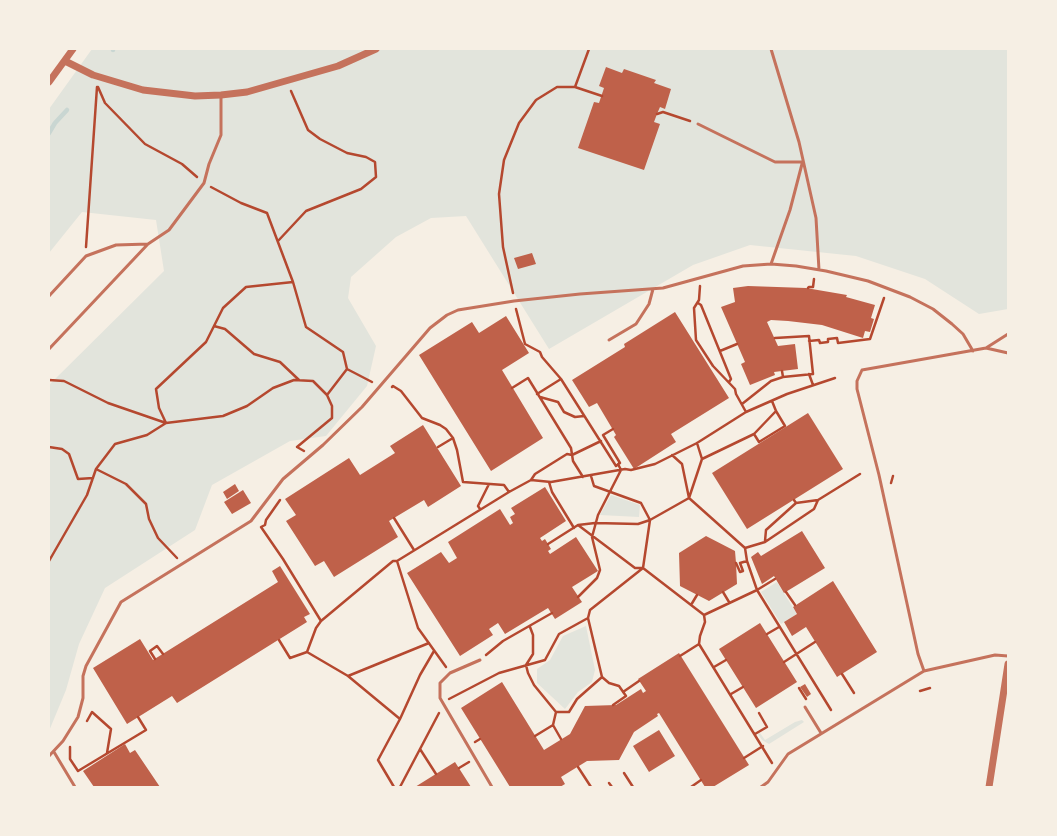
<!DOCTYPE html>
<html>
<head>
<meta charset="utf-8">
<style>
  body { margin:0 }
  #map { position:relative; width:1057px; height:836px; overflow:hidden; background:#f6efe4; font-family:"Noto Sans",sans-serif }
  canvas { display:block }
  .frame { position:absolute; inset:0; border:50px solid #f6efe4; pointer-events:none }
</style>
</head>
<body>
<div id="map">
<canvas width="1057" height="836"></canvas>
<div class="frame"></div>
</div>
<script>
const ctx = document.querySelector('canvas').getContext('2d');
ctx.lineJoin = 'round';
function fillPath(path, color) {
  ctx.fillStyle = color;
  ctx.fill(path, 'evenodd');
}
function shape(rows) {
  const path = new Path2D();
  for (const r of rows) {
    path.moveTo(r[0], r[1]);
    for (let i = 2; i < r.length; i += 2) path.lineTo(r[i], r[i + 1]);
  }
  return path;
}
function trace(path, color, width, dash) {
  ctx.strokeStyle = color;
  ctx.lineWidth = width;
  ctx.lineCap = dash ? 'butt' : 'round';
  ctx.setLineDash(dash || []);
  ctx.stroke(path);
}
fillPath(shape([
  [92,49,1008,49,1008,309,979,314,925,279,856,256,750,245,693,265,549,349,466,216,431,218,396,237,351,277,348,298,376,346,367,386,326,436,290,441,212,485,195,530,105,588,79,644,66,690,49,731,49,385,164,271,156,220,82,212,49,253,49,109],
  [611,495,640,505,639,517,600,515],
  [777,582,797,614,781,624,761,592],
  [586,626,595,670,592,682,578,692,565,709,537,683,537,669,550,660,563,636],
  [802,720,804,722,769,744,762,740,758,734,760,733,765,740,795,722]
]), '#e2e4dc');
trace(shape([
  [113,50,113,49],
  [49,133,55,123,67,110]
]), '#c9d6d2', 4.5);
fillPath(shape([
  [606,67,622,73,624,69,656,80,654,83,671,89,665,109,660,107,657,114,654,122,660,124,644,170,578,148,594,102,599,103,604,88,599,86],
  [532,253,536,264,518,269,514,258],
  [748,286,806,288,847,295,846,297,875,305,871,318,874,319,870,332,865,331,863,338,822,325,788,321,771,320,767,322,778,346,795,344,798,369,774,372,775,375,750,385,741,364,745,362,721,307,735,302,733,288],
  [675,312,729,398,671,434,676,442,634,469,614,437,616,435,597,403,589,407,572,380,625,347,624,344],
  [506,316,529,353,502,370,543,438,491,471,419,355,472,322,479,333],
  [808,413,843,469,747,529,712,473],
  [423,425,461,486,428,507,424,500,389,521,398,537,334,577,324,561,315,566,286,521,296,515,285,499,349,458,360,475,395,453,390,446],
  [235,484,239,491,227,499,223,492],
  [545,487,566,521,540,538,542,541,545,539,551,549,548,551,550,554,576,537,598,571,572,587,582,602,555,619,548,608,505,634,498,623,489,629,493,635,460,656,407,573,441,552,449,563,457,558,448,542,500,509,510,525,513,523,510,517,515,514,511,508],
  [243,490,251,503,232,514,224,502],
  [802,531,825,568,784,593,774,576,762,584,751,557,758,552,761,556],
  [706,536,735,551,736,563,737,584,709,601,680,586,679,553],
  [280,566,310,614,304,617,307,622,177,703,172,696,127,724,93,668,140,639,153,660,278,582,272,571],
  [833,581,877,652,837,677,806,627,792,636,784,622,797,614,793,607],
  [760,623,797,682,756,708,719,649],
  [679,653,749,765,713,787,705,787,659,713,657,714,658,716,634,732,619,760,587,761,561,777,565,784,560,787,510,787,461,708,502,682,544,750,570,734,585,706,616,705,641,689,643,693,646,691,638,679],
  [805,684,811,694,807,697,800,687],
  [659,730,675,756,649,772,633,746],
  [125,744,130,753,135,750,160,787,94,787,83,771],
  [455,762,471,787,415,787]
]), '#bf614a');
trace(shape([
  [98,87,105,103,145,144,182,164,197,177],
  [575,87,589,49],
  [657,114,663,112,690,121],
  [211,187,241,203,267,213,293,282,306,327,343,352,347,369,372,382],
  [278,241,306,211,361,189,376,177,375,162,366,157,347,153,320,139,308,130,291,91],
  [86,247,97,87],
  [700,286,699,300,694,308,696,340,713,366,735,389,736,394,746,412],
  [808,288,809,287,813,287,814,279],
  [513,293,503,247,499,194,504,160,519,123,536,100,557,87,575,87,602,96],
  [698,303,701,305,731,379,729,382],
  [516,309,525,344,540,352,542,357,561,379,616,466,620,463,603,435,613,429],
  [214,326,225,329,254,354,280,362,299,380],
  [809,341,819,340,820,343,828,342,828,339,837,338,838,343,870,339,884,298],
  [720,351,737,344],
  [782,371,783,377],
  [809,374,813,385],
  [49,380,64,381,108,403,166,423,223,416,247,406,273,388,294,380,313,381,327,395,332,406,332,418,297,447,304,451],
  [392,387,393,386,401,391,422,418,440,425,446,429,453,438,457,450,463,482,504,485,509,492],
  [512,388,528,378,571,448,573,461,583,477],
  [537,394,561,379],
  [327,395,347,369],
  [540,397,558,402,564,412,575,417,584,416],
  [742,404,771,381,783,377,813,374,809,336,775,338],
  [754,434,759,442,785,426,776,411],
  [49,447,62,449,69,454,78,479,93,478],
  [438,447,453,438],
  [672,455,682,464,689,498,745,548],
  [702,459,754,434,776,411,772,401],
  [96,469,126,484,146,504,149,519,158,538,177,558],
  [591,476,594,486,641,503,650,520,643,568,590,610,588,618,602,677,609,683,619,686,626,696,613,705],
  [531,480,535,474,567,454,572,455,601,441],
  [549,482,552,492,574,528],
  [891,483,893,476],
  [280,500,266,520,265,525,261,527,283,559,321,621],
  [794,500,796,503],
  [480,509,478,506,489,484],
  [394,518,414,550],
  [578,525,635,568,643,568,704,615,705,622,700,636,699,644,772,763],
  [765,541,766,530,796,503,818,500],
  [548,544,578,525,595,523,638,524,650,520,689,498,702,459,697,443],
  [49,561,87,495,96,469,115,444,147,435,166,423,159,408,156,389,206,342,223,308,246,287,293,282],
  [397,561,393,561,321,621,316,628,307,652,348,676,400,719],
  [736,563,740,572,743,571,740,563,747,561],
  [775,579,757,590,831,710],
  [723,592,729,602],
  [786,592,795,605],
  [578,597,597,578,600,570,592,537,598,515,621,470,618,464],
  [691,605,697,595],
  [704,615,757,590,747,561,745,548,765,542,814,509,818,500,860,474],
  [530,627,533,635,533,654,526,665,528,673,534,685,556,712,569,712,577,699,602,677],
  [767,634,779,627],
  [279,640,290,658,307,652],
  [486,655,503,641,552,613],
  [680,656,699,644],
  [155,659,150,651,157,646,163,654],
  [784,662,815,642],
  [446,667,418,628,397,561,509,492,531,480,551,482,625,469,631,470,655,464,697,443,746,412,787,394,835,378],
  [714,667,726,660],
  [842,674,854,693],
  [348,676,429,643],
  [799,688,806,699],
  [920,691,930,688],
  [623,692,639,681],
  [731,694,743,687],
  [449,699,499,673,545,660,559,634,588,618],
  [556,712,553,725,561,739],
  [87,721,92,712,111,729,107,753],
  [755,734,767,727,759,713],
  [535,736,553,725],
  [475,742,480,739],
  [70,747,70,759,78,771,146,730,138,717],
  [420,749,436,774],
  [744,758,763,746],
  [578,767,591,787],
  [459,768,469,762],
  [624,773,633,787],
  [609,783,612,787],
  [394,787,378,760,400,719,420,675,434,651],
  [400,787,439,713],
  [691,787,701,780]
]), '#b5482f', 2.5);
trace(shape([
  [771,49,799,142,816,218,819,270],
  [698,124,775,162,803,162],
  [771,264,790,210,802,164],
  [49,296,86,256,116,245,148,244],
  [609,340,636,324,649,304,653,289],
  [986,348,1008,353],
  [49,349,148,244,169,230,204,183,209,164,221,135,221,95],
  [480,660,450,673,440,683,440,698,492,787],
  [924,671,918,654,879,475,857,389,857,381,862,370,986,348,1008,334],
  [805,707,821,733],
  [54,752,75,787],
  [49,756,63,741,78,717,83,698,83,676,86,666,121,602,251,521,283,479,323,445,362,407,430,328,447,315,458,310,514,301,580,294,663,288,743,266,771,264,796,266,826,271,868,281,910,297,933,309,952,324,963,334,973,351],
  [761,787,768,782,788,754,924,671,995,655,1008,656]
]), '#c5725c', 3);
trace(shape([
  [65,61,93,75,143,90,195,96,221,95,247,92,338,66,376,49],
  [49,82,73,49],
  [989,787,1008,664]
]), '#c5725c', 7);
</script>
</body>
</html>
